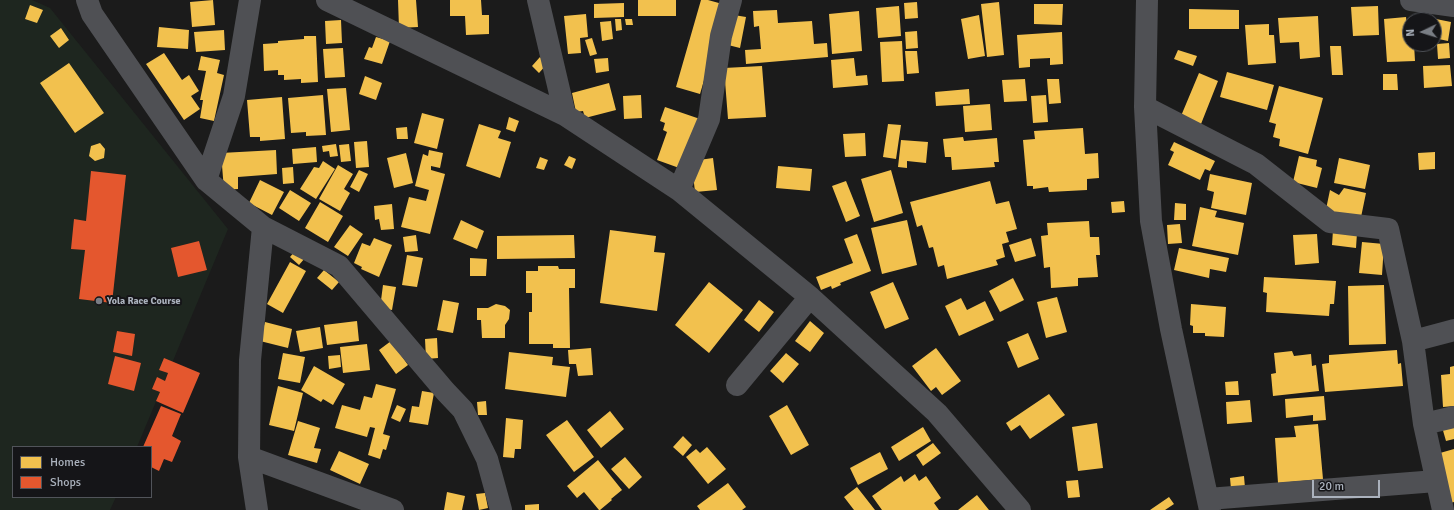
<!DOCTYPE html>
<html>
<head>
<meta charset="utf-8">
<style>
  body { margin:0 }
  #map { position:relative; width:1454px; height:510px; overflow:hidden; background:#1b1b1b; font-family:Signika,sans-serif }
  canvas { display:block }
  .legend { position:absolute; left:12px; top:446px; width:140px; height:52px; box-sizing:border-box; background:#151518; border:1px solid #51545a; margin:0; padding:5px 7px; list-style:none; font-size:12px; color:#abb2bd }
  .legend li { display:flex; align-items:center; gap:8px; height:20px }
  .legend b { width:20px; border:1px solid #51545a }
  .north { position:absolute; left:1402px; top:12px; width:40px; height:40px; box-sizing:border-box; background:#151518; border:1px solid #51545a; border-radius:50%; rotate:266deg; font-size:11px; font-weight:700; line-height:16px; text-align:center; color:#abb2bd }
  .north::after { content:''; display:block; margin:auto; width:14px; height:18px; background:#797d84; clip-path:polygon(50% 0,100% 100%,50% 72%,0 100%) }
  .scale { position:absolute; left:1312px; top:480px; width:68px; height:18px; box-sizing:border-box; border:2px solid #abb2bd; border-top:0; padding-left:5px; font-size:12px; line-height:14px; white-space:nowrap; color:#abb2bd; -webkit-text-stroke:3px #151518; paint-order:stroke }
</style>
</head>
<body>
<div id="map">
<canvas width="1454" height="510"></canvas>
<ul class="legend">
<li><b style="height:11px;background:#f2c14e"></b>Homes</li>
<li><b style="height:11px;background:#e4572e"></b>Shops</li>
</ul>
<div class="north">N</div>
<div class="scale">20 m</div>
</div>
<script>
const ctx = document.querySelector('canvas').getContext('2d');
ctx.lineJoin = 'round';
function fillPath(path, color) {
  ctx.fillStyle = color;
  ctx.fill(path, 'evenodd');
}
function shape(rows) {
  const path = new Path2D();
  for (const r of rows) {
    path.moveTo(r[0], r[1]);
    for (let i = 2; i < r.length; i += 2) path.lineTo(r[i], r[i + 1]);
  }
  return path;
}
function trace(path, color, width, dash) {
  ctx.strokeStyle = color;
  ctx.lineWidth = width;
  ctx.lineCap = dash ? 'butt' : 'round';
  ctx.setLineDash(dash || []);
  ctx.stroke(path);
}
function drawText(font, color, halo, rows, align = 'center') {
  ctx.font = font + ' Signika,sans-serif';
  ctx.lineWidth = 4;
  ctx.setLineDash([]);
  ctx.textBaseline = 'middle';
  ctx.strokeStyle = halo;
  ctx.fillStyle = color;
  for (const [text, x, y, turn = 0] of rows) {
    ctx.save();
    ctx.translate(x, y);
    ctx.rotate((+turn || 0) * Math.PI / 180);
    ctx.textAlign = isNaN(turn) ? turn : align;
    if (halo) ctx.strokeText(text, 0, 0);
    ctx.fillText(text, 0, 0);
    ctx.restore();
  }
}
fillPath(shape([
  [0,0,32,0,50,8,228,229,137,447,13,447,13,497,116,497,110,510,0,510]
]), '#1e261f');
fillPath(shape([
  [213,0,215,25,192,27,190,2],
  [398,0,416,0,418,27,399,28],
  [450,0,481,0,482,15,489,15,489,34,466,35,465,16,450,16],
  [638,0,676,0,676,16,638,16],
  [701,0,708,0,726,5,700,94,676,87],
  [917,2,918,18,905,19,904,3],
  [999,2,1004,55,987,57,981,4],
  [624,3,624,17,594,18,594,4],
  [1034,4,1063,4,1062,25,1034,24],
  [30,5,43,10,37,23,25,19],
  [899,6,901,36,878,38,876,8],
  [1378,6,1379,35,1353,36,1351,7],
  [1189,9,1239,10,1239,29,1189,29],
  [777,10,778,23,812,21,814,44,827,43,828,57,746,64,745,50,761,49,759,26,754,27,753,11],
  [859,11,862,51,832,54,829,14],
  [586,14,588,37,580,38,581,53,568,54,564,16],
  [734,15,746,17,740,48,728,45],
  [979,15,985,56,968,59,961,19],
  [1416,15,1451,22,1448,41,1434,38,1434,20,1415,20],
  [1318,16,1320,57,1300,59,1299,42,1280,43,1278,18],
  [1406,17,1408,38,1410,38,1410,44,1414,44,1415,61,1387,62,1384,19],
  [615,19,621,19,622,30,616,31],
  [625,19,632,19,633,25,626,25],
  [341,20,342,43,326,44,325,21],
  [611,21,613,39,602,41,600,22],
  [1269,24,1269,35,1274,35,1276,63,1248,65,1245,25],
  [159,27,189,30,188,49,157,47],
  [61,28,69,40,59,48,50,36],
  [224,30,225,50,196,52,194,32],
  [917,31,918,48,906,49,905,32],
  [1062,32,1063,64,1050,65,1050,58,1030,59,1030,67,1019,68,1017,35],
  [304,36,316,36,318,82,301,83,301,79,284,80,284,75,278,75,278,70,264,71,263,44,278,43,278,41,304,39],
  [376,37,390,41,382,64,364,59,369,47,372,48],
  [592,38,597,54,590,56,585,40],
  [902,41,904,81,882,82,880,42],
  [1449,43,1450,58,1438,59,1437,44],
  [1330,46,1341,46,1343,75,1332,75],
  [343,48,345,77,325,78,323,49],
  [1178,50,1197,56,1193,66,1174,59],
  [905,51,917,51,919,73,907,74],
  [164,53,182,80,189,75,199,91,191,96,200,109,184,120,146,64],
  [201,56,220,60,217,73,224,75,214,121,200,118,203,100,200,100,206,71,198,70],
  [540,57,547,64,539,73,532,66],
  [608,58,609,71,596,73,594,59],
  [854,58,856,76,867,75,868,85,833,88,831,60],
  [69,63,104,113,75,133,40,83],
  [1450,65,1452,86,1424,88,1423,66],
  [762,66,766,117,728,119,724,68],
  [1227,72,1274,85,1267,110,1220,97],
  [1199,73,1218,81,1201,124,1181,116],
  [1383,74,1397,74,1398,90,1383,90],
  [365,76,382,83,376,100,359,94],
  [1025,79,1027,101,1004,102,1002,80],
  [1047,79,1059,79,1061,103,1049,104],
  [609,83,616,110,585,118,583,111,576,112,572,93],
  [1279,86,1323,98,1308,154,1279,146,1280,139,1273,137,1276,124,1269,122],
  [346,88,350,130,331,132,327,89],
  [969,89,970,104,936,106,935,92],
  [323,95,326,135,306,136,306,132,291,133,288,98],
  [641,95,642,118,624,119,623,96],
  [1046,95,1048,122,1033,123,1031,96],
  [282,97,285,139,260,141,260,137,250,137,247,100],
  [990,104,992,130,965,132,963,106],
  [665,107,700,119,682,169,657,160,667,132,663,130,665,123,660,121],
  [422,113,444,119,437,149,414,143],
  [509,117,519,121,515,132,506,129],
  [479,124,501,131,498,138,511,142,500,178,466,166],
  [888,124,901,125,896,159,883,157],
  [407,127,408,139,397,139,396,128],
  [1083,128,1085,154,1098,153,1099,178,1087,179,1087,190,1049,192,1048,187,1033,189,1033,186,1027,186,1023,140,1035,139,1034,131],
  [865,133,866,156,845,157,843,134],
  [963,137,964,141,997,138,999,162,994,162,995,167,952,170,951,157,945,157,943,139],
  [901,140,928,142,926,163,907,161,907,168,898,167],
  [367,141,369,167,356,168,354,142],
  [1174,142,1215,161,1210,171,1205,169,1200,180,1168,165,1174,152,1170,150],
  [100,143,105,149,104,158,95,161,89,156,91,146],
  [336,144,338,156,330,157,329,151,323,152,322,146],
  [349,144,351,161,341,162,339,145],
  [316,147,317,162,293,164,292,149],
  [276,150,277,174,238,177,238,189,224,190,221,153],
  [429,150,443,153,440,168,431,166,431,170,445,174,430,234,401,227,409,197,426,201,429,190,415,186,423,154,428,156],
  [1435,152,1435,169,1419,170,1418,153],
  [406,153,413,183,394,188,387,158],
  [569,156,576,159,572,169,564,165],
  [1299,156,1317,160,1316,166,1322,168,1317,188,1293,182],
  [540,157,548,160,544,170,536,168],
  [713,158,717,190,695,192,692,165,699,160],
  [1339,158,1370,165,1365,189,1334,183],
  [323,161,335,169,316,199,300,189,314,167,319,168],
  [338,165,353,174,344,189,350,193,340,211,319,199],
  [778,166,812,169,810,191,776,188],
  [293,167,294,183,283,184,282,168],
  [359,170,368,174,359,192,350,187],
  [891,170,903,213,874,222,861,179],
  [1210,174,1252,183,1246,215,1211,208,1214,192,1207,190],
  [260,180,284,192,272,215,249,203],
  [846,181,860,216,846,222,832,186],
  [990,181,996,204,1009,201,1017,229,1006,232,1009,242,1002,244,1005,257,996,260,998,265,947,279,944,265,938,267,933,247,929,248,922,225,917,227,910,202],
  [1344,188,1366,193,1360,222,1325,214,1330,190,1339,195],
  [290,190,311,203,299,221,279,208],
  [1124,201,1125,212,1112,213,1111,202],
  [320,202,343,216,328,242,305,228],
  [1175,203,1186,204,1186,220,1174,220],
  [392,204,394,229,381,230,379,219,375,220,374,206],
  [1200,207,1217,211,1215,217,1244,223,1238,255,1192,246],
  [461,220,484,231,477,249,453,239],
  [907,220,917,265,882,274,871,228],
  [1089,221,1090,237,1099,237,1100,255,1096,255,1098,277,1078,278,1078,286,1051,288,1050,267,1044,268,1041,236,1048,235,1047,223],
  [1180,224,1182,243,1168,244,1167,225],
  [350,225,363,234,348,256,334,247],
  [610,230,656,236,654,252,665,253,657,311,600,303],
  [1333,230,1357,233,1356,248,1332,245],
  [857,234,871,271,840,283,841,285,832,289,831,286,821,290,816,277,853,263,844,239],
  [1317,234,1319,263,1295,265,1293,235],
  [416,235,418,251,405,252,403,237],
  [574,235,575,258,497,259,497,236],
  [374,238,392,245,379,277,361,269,362,267,354,263,362,243,370,246],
  [1031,238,1036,256,1015,262,1009,245],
  [1362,242,1384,244,1382,275,1359,273],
  [1179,248,1229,258,1226,272,1210,269,1209,278,1174,270],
  [295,251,305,258,299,265,290,257],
  [407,255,423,258,417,287,402,285],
  [470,258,487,259,486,276,470,276],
  [290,262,306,271,283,313,267,304],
  [538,266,558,266,559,269,575,269,575,288,569,288,570,348,553,348,553,344,529,344,529,312,532,312,532,293,526,293,526,271,538,271],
  [324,270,339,282,332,290,317,278],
  [1264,277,1336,281,1334,304,1330,304,1329,316,1266,312,1267,293,1263,292],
  [1013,278,1024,300,1000,312,989,291],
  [709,282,743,310,709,353,675,325],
  [893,282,909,319,885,329,870,292],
  [383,285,396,287,392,310,380,308],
  [1384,285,1386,344,1349,345,1348,286],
  [1057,297,1067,332,1046,338,1037,302],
  [961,298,967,310,985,301,994,320,959,336,945,306],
  [443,300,459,303,453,333,437,330],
  [759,300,774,312,759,332,744,320],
  [496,304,505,306,510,310,509,319,505,325,505,338,482,338,481,320,477,320,477,308,488,308],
  [1191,304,1226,307,1224,337,1205,336,1205,333,1193,333,1193,326,1190,325],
  [357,321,359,341,327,345,324,325],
  [810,321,824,333,810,352,795,341],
  [265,322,292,329,288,348,260,341],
  [320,327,323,348,300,352,296,331],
  [1028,333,1039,359,1018,368,1007,342],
  [437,338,438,358,426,359,425,339],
  [391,341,408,365,396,374,379,350],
  [367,344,370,370,343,373,340,347],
  [591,348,593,375,578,376,576,364,569,364,568,350],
  [936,348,961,381,942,395,936,387,931,391,912,366],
  [1397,350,1398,364,1401,363,1403,386,1325,392,1322,364,1329,363,1329,355],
  [1292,351,1294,356,1311,354,1312,366,1316,365,1319,391,1273,396,1271,374,1276,373,1274,353],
  [509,352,553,357,552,365,570,367,566,397,505,389],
  [283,353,305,357,300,383,278,379],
  [786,353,799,364,783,383,770,371],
  [340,355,341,367,329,369,328,356],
  [314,366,345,384,333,405,323,399,321,402,301,390],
  [1454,366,1454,406,1443,407,1441,375,1450,374,1450,367],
  [1238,381,1239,395,1226,395,1225,382],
  [376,384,396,389,383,434,390,436,386,450,383,449,380,459,368,455,375,428,370,427,367,437,335,428,342,405,360,410,364,396,372,398],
  [278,386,303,393,294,431,269,425],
  [422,391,434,393,428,425,409,422,412,406,419,407],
  [1049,394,1065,415,1030,439,1020,425,1011,431,1006,423],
  [1324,396,1326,420,1313,421,1313,415,1286,418,1285,399],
  [1250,400,1252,422,1227,424,1226,402],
  [486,401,487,415,478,415,477,402],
  [397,405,406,409,400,422,391,418],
  [787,405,809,445,791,455,769,416],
  [610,411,624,429,601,448,587,430],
  [506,418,523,420,521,449,515,449,514,458,503,457],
  [567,420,594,457,574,472,546,435],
  [298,421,320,428,314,448,321,449,317,463,288,455],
  [1097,423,1103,468,1078,471,1072,427],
  [1454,423,1454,439,1446,441,1442,427],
  [1318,424,1323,479,1278,483,1275,438,1296,437,1294,426],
  [923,427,931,441,899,461,891,447],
  [683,436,692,445,683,456,673,447],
  [933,443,941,453,923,466,916,455],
  [707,447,726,469,708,484,686,457,696,449,700,453],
  [1454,449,1454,502,1447,504,1433,455],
  [339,451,369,464,360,484,330,470],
  [880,452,888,469,858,485,850,468],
  [625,457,642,477,629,489,611,469],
  [598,460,622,490,611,499,612,500,600,510,599,510,584,492,577,498,567,486],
  [915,474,919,481,926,476,941,498,934,503,939,510,882,510,872,496,901,476,904,482],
  [1244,476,1245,488,1231,489,1230,478],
  [1078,480,1080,497,1068,498,1066,481],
  [728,483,746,507,742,510,700,510,697,506],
  [857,487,875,510,854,510,844,497],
  [447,492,465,496,462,510,444,510],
  [485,493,488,508,479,510,476,494],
  [977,495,989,510,958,510],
  [1169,497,1174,504,1165,510,1150,510],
  [539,504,539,510,525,510,525,505]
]), '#f2c14e');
fillPath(shape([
  [91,171,126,175,112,303,79,299,85,250,71,249,74,219,86,221],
  [199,241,207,270,178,277,171,248],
  [117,331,135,334,132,356,113,352],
  [115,356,141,363,134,391,108,384],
  [164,358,200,373,183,413,156,401,160,392,152,389,157,377,165,381,168,373,159,370],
  [161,406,181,414,172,436,181,441,172,462,164,459,159,471,151,467,151,447,143,447]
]), '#e4572e');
trace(shape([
  [87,0,92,14,206,180,263,227,339,266,445,391,463,410,487,459,501,510],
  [327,0,565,115,679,190,810,297,937,413,1020,510],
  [538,0,565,115],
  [1147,0,1145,107,1151,221,1171,329,1210,510],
  [1411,0,1454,6],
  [1145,107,1256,164,1330,222,1388,229,1413,341,1424,424,1443,510],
  [206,180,234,96,250,0],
  [679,190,709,119,721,36,731,0],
  [1413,341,1454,330],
  [737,385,810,297],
  [1424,424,1454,417],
  [249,457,393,510],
  [1208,499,1436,481],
  [257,510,249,457,250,360,263,227]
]), '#4f5054', 22);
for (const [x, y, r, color] of [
  [99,301,4,"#797d84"]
]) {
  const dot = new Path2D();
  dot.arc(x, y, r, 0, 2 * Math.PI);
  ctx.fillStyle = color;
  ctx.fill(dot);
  trace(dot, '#151518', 1.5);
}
drawText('bold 10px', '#abb2bd', '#151518', [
  ["Yola Race Course",107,301]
], 'left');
</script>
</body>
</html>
